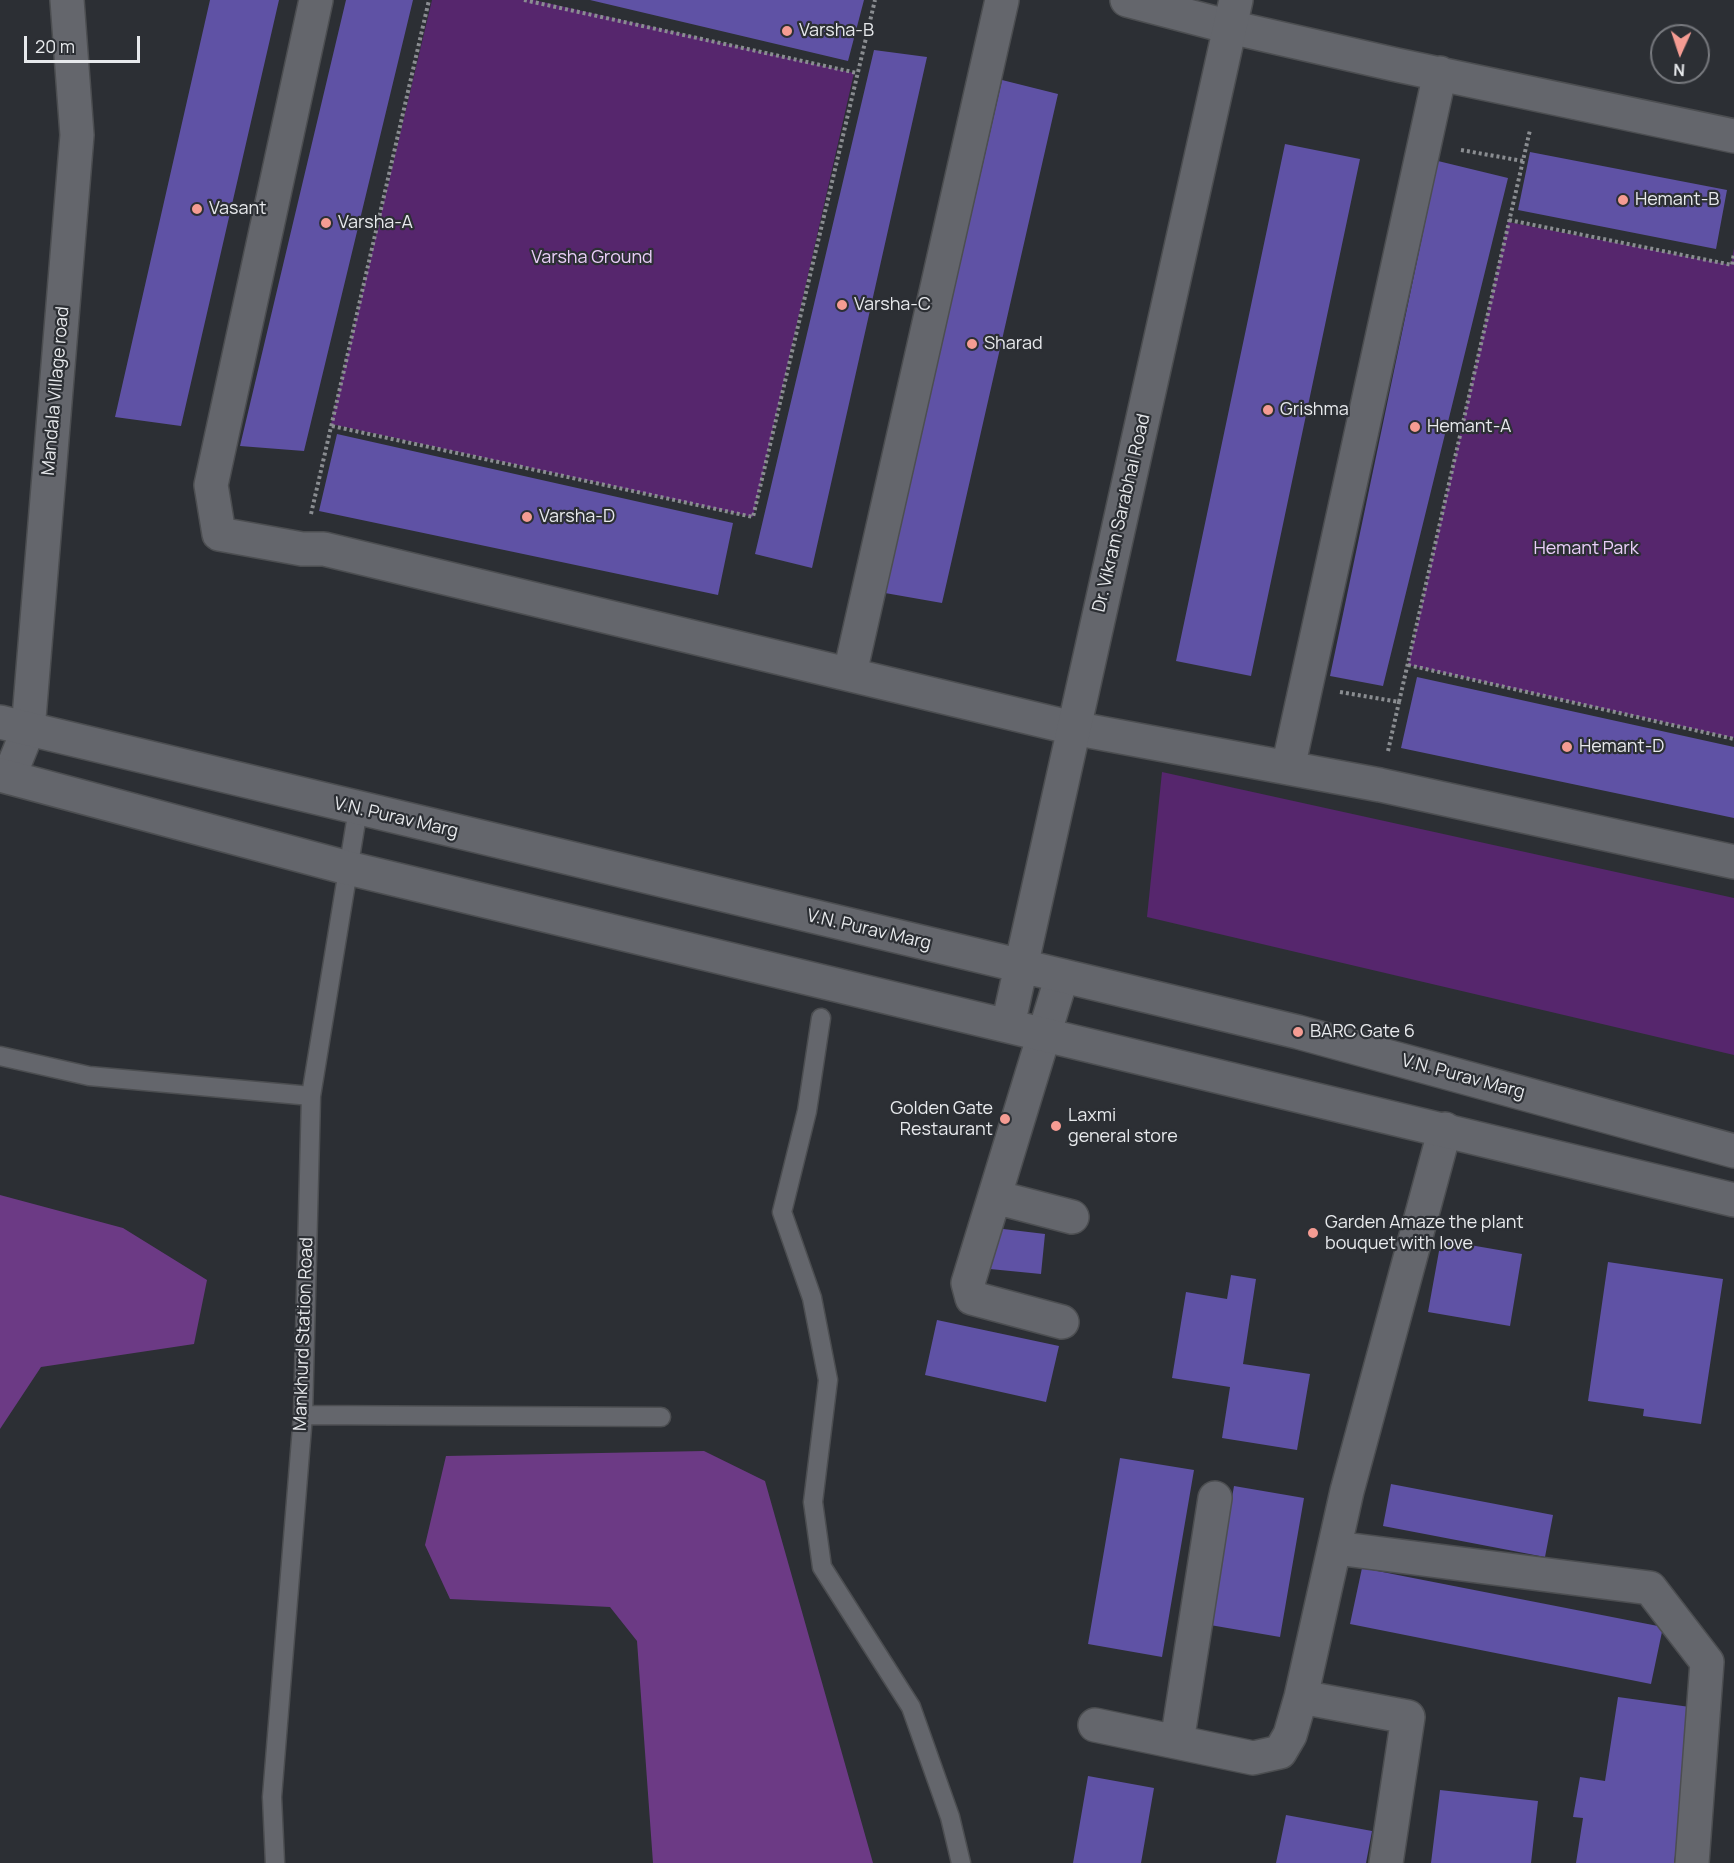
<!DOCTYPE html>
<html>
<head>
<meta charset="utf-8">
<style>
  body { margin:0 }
  #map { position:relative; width:1734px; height:1863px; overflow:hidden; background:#2c2f34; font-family:Manrope,sans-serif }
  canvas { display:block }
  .north { position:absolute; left:1650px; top:24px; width:60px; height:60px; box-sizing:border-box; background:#2c2f34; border:2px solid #77797e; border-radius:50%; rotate:183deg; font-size:16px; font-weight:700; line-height:24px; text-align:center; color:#e7e9ec }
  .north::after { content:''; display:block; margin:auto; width:21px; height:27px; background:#f59c93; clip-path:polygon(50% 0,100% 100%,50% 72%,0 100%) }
  .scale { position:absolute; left:24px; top:36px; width:116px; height:27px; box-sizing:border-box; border:3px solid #e7e9ec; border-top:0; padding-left:8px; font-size:18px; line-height:21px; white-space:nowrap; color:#e7e9ec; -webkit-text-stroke:4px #2c2f34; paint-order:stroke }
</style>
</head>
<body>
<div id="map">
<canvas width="1734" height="1863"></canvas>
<div class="north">N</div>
<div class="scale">20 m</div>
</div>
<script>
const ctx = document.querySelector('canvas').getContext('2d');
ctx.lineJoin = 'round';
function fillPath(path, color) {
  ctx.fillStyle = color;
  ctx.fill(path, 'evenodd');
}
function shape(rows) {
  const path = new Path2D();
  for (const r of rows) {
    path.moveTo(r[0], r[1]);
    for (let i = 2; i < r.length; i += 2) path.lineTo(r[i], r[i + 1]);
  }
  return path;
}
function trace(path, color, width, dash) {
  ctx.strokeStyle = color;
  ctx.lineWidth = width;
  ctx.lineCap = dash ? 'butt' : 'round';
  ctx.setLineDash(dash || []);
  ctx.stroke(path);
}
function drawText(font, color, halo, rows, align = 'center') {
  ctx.font = font + ' Manrope,sans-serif';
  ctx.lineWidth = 4.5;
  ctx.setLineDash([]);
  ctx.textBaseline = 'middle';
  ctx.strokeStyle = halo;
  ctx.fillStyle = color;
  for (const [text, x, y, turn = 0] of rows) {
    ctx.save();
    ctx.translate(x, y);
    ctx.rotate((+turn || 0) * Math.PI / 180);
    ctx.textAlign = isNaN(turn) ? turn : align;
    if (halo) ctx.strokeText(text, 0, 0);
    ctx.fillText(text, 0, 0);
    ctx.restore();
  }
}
fillPath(shape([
  [432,0,534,0,854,73,753,517,331,424],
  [1508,222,1731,265,1734,248,1734,738,1408,665],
  [1162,772,1734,898,1734,1055,1147,917]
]), '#56266d');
fillPath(shape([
  [0,1195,123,1228,207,1280,194,1344,41,1367,0,1429],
  [704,1451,765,1481,873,1863,653,1863,637,1641,610,1607,450,1599,425,1545,446,1456]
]), '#6c3a85');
fillPath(shape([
  [210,0,279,0,181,426,115,417],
  [346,0,413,0,304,451,240,446],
  [590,0,864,0,848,61],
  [874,50,927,57,812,568,755,554],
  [1002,80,1058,94,942,603,885,593],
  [1285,144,1360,159,1251,676,1176,661],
  [1530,152,1727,190,1716,249,1518,210],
  [1438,161,1508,178,1383,686,1330,676],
  [337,434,733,523,718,595,319,511],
  [1417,677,1734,747,1734,818,1401,748],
  [995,1228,1045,1234,1041,1274,990,1269],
  [1441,1240,1522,1254,1510,1326,1428,1312],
  [1608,1262,1723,1279,1701,1424,1643,1416,1644,1409,1588,1401],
  [1231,1275,1256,1279,1243,1364,1310,1374,1297,1450,1222,1438,1230,1387,1172,1378,1186,1292,1227,1299],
  [937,1320,1059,1346,1046,1402,925,1375],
  [1120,1458,1194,1470,1162,1657,1088,1644],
  [1391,1484,1553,1515,1545,1557,1383,1526],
  [1234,1486,1304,1498,1280,1637,1210,1625],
  [1362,1568,1663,1627,1651,1684,1350,1624],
  [1618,1697,1697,1708,1674,1863,1576,1863,1583,1818,1573,1817,1580,1777,1605,1781],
  [1088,1776,1154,1788,1141,1863,1073,1863],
  [1440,1790,1538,1801,1531,1863,1431,1863],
  [1286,1815,1372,1831,1366,1863,1276,1863]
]), '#5f52a5');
const lane = shape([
  [821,1018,807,1111,782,1212,812,1298,828,1380,813,1502,822,1567,911,1707,950,1817,961,1863],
  [0,1056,89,1076,311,1096],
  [303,1415,661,1417],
  [275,1863,272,1797,303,1415,311,1096,358,809]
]);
const street = shape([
  [316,0,211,485,219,534,302,549,324,549,1073,728,1380,785,1734,862],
  [1127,0,1230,27,1397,65,1734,136],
  [850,673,1002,0],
  [1288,768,1440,73],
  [9,777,28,730,77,135,67,0],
  [1062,976,968,1283,972,1298,1062,1322],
  [995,1197,1072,1217],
  [1336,1548,1650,1588,1707,1662,1692,1863],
  [1301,1697,1408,1717,1386,1863],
  [1095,1725,1253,1758,1280,1752,1290,1735,1301,1697,1347,1491,1445,1129],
  [1177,1742,1215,1498]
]);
const secondary = shape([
  [0,722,1298,1032,1734,1151],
  [0,775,348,868,1734,1200],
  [1008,1025,1236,0]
]);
trace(lane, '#4c4e51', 21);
trace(street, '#4c4e51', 36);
trace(secondary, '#4c4e51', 36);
trace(shape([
  [524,0,857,73],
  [1461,150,1523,161],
  [1509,220,1732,265,1734,253],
  [332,426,753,517,875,0],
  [311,514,429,0],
  [1408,665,1734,739],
  [1340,692,1399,702,1530,130],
  [1388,751,1399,702]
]), '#8a8d91', 4, [3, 3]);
trace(lane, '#64666c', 18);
trace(street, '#64666c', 33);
trace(secondary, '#64666c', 33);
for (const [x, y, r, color] of [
  [787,31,6,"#f59c93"],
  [1623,200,6,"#f59c93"],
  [197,209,6,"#f59c93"],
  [326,223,6,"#f59c93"],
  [842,305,6,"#f59c93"],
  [972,344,6,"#f59c93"],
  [1268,410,6,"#f59c93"],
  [1415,427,6,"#f59c93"],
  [527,517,6,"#f59c93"],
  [1567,747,6,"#f59c93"],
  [1298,1032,6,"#f59c93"],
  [1005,1119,6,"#f59c93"],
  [1056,1126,6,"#f59c93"],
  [1313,1233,6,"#f59c93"]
]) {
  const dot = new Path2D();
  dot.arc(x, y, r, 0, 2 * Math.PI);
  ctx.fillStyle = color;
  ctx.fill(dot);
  trace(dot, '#2c2f34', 2);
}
drawText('18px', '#e7e9ec', '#2c2f34', [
  ["Varsha-B",799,31],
  ["Hemant-B",1635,200],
  ["Vasant",209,209],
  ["Varsha-A",338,223],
  ["Varsha-C",854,305],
  ["Sharad",984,344],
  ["Grishma",1280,410],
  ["Hemant-A",1427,427],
  ["Varsha-D",539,517],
  ["Hemant-D",1579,747],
  ["BARC Gate 6",1310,1032],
  ["Golden Gate",993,1109,"right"],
  ["Restaurant",993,1130,"right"],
  ["Laxmi",1068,1116],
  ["general store",1068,1137],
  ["Garden Amaze the plant",1325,1223],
  ["bouquet with love",1325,1244]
], 'left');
drawText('18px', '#eacff9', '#2c2f34', [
  ["Varsha Ground",592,258],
  ["Hemant Park",1586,549]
]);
drawText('18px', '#e7e9ec', '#2c2f34', [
  ["Mandala Village road",56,391,-85],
  ["Dr. Vikram Sarabhai Road",1122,513,-77],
  ["V.N. Purav Marg",396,818,13],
  ["V.N. Purav Marg",869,930,13],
  ["V.N. Purav Marg",1463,1077,15],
  ["Mankhurd Station Road",304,1334,-88]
]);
</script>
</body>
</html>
